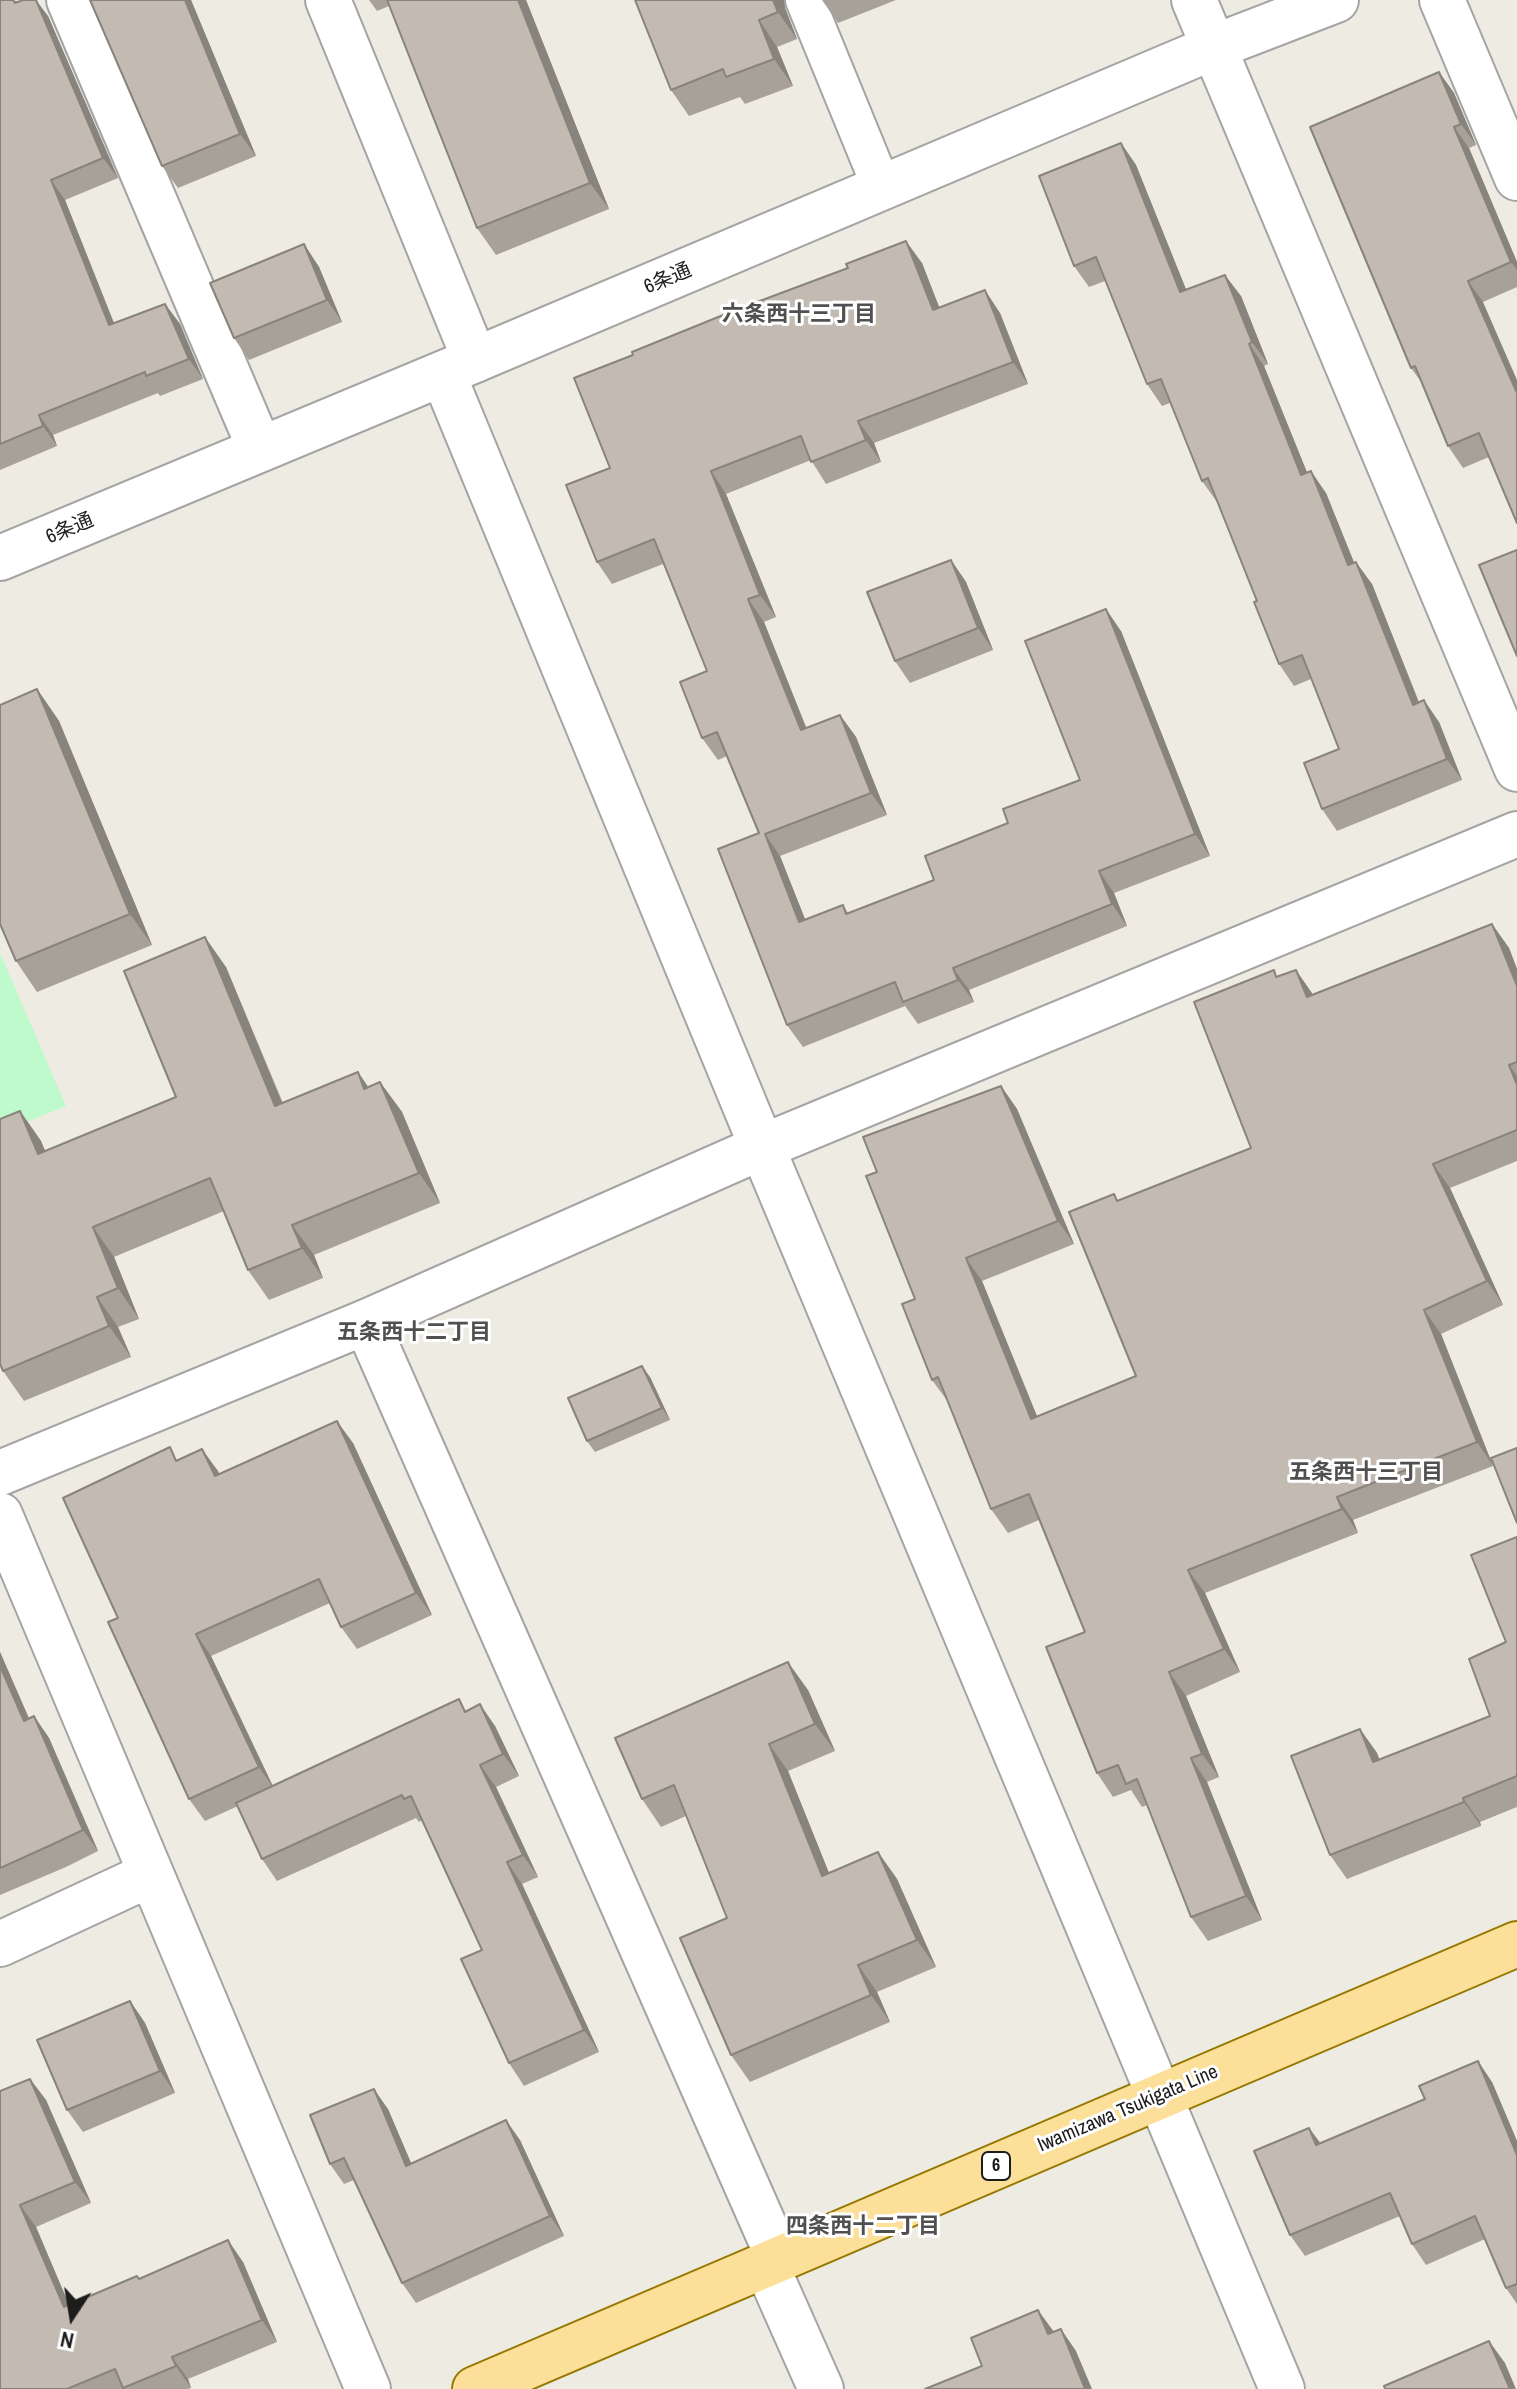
<!DOCTYPE html>
<html>
<head>
<meta charset="utf-8">
<style>
  body { margin:0 }
  #map { position:relative; width:1517px; height:2389px; overflow:hidden; background:#eeece2; font-family:"Archivo Narrow",sans-serif }
  canvas { display:block }
  .north { position:absolute; left:32px; top:2277px; width:80px; height:80px; -webkit-text-stroke:6px #fff; paint-order:stroke; rotate:192deg; font-size:22px; font-weight:700; line-height:32px; text-align:center; color:#1d1d1d }
  .north::after { content:''; display:block; margin:auto; width:28px; height:36px; background:#1d1d1d; clip-path:polygon(50% 0,100% 100%,50% 72%,0 100%) }
</style>
</head>
<body>
<div id="map">
<canvas width="1517" height="2389"></canvas>
<div class="north">N</div>
</div>
<script>
const ctx = document.querySelector('canvas').getContext('2d');
ctx.lineJoin = 'round';
function fillPath(path, color) {
  ctx.fillStyle = color;
  ctx.fill(path, 'evenodd');
}
function shape(rows) {
  const path = new Path2D();
  for (const r of rows) {
    path.moveTo(r[0], r[1]);
    for (let i = 2; i < r.length; i += 2) path.lineTo(r[i], r[i + 1]);
  }
  return path;
}
function trace(path, color, width, dash) {
  ctx.strokeStyle = color;
  ctx.lineWidth = width;
  ctx.lineCap = dash ? 'butt' : 'round';
  ctx.setLineDash(dash || []);
  ctx.stroke(path);
}
function drawText(font, color, halo, rows, align = 'center') {
  ctx.font = font + ' "Archivo Narrow","Noto Sans JP",sans-serif';
  ctx.lineWidth = 6;
  ctx.setLineDash([]);
  ctx.textBaseline = 'middle';
  ctx.strokeStyle = halo;
  ctx.fillStyle = color;
  for (const [text, x, y, turn = 0] of rows) {
    ctx.save();
    ctx.translate(x, y);
    ctx.rotate((+turn || 0) * Math.PI / 180);
    ctx.textAlign = isNaN(turn) ? turn : align;
    if (halo) ctx.strokeText(text, 0, 0);
    ctx.fillText(text, 0, 0);
    ctx.restore();
  }
}
fillPath(shape([
  [0,953,66,1106,0,1133]
]), '#befacb');
const service = shape([
  [805,0,882,188]
]);
const minor = shape([
  [69,0,260,449],
  [328,0,475,360],
  [1194,0,1517,769],
  [1442,0,1517,178],
  [366,1322,779,2259],
  [0,1473,366,1322,762,1147,1517,834],
  [0,1515,368,2389],
  [0,1944,151,1874],
  [766,2265,821,2389]
]);
const tertiary = shape([
  [443,374,762,1147,1282,2389],
  [0,558,475,360,1214,47,1336,0]
]);
const primary = shape([
  [475,2389,1517,1944]
]);
trace(service, '#a4a4a4', 42);
trace(minor, '#a4a4a4', 48);
trace(tertiary, '#a4a4a4', 48);
trace(primary, '#967800', 48);
trace(service, '#fff', 38);
trace(minor, '#fff', 44);
trace(tertiary, '#fff', 44);
trace(primary, '#fcdf99', 44);
fillPath(shape([
  [0,0,20,1,48,16,118,178,65,200,114,323,165,304,180,324,203,379,160,396,158,393,53,435,57,446,0,470],
  [90,0,191,0,256,156,178,188,162,166],
  [369,0,526,0,609,209,496,255,477,228,389,6,377,11],
  [635,0,784,0,785,8,797,39,777,47,793,86,745,104,740,97,689,116,671,90],
  [822,0,896,0,838,23],
  [1439,72,1454,93,1476,145,1469,148,1517,262,1517,287,1483,302,1489,457,1463,468,1448,446,1422,383,1411,368],
  [1121,143,1136,165,1186,290,1241,296,1268,364,1264,366,1307,473,1326,493,1354,563,1372,584,1419,702,1439,722,1462,780,1337,831,1322,809,1339,749,1311,679,1294,686,1279,664,1257,601,1217,502,1202,481,1170,403,1162,406,1147,384,1105,281,1089,287,1074,266],
  [304,244,319,267,342,322,249,360,234,338],
  [922,263,939,308,1000,313,1028,384,874,443,881,462,826,484,811,460,726,494,776,617,764,622,806,728,840,715,856,737,887,815,780,856,805,920,843,905,848,913,934,880,1008,823,1080,780,1121,631,1210,856,1114,893,1127,926,969,990,974,1002,918,1024,905,1006,803,1047,787,1025,759,833,727,756,718,760,702,738,707,671,663,564,612,584,597,562,610,468],
  [951,560,966,582,993,650,910,683,895,661],
  [37,689,59,721,152,945,37,992,16,961],
  [1492,924,1509,948,1517,969,1517,1161,1450,1188,1503,1305,1441,1334,1493,1466,1353,1520,1358,1533,1205,1593,1240,1672,1186,1696,1219,1777,1207,1782,1262,1920,1208,1941,1191,1917,1147,1805,1142,1807,1131,1790,1113,1797,1097,1773,1085,1632,1039,1520,1008,1533,991,1509,949,1403,932,1380,915,1299,877,1172,1001,1086,1017,1109,1074,1244,982,1281,1037,1417,1136,1376,1119,1200,1251,1148,1278,977,1313,995],
  [226,967,283,1103,358,1072,368,1087,380,1082,402,1112,440,1203,314,1255,323,1278,269,1300,248,1270,224,1211,114,1257,139,1319,118,1327,131,1357,24,1401,3,1371,20,1111,41,1141,45,1151,176,1097],
  [650,1377,670,1420,595,1452,587,1441],
  [353,1443,432,1615,357,1649,341,1627,330,1603,211,1656,273,1786,467,1710,495,1726,519,1776,496,1787,538,1877,522,1884,599,2052,524,2086,509,2063,482,1950,422,1820,419,1822,416,1818,277,1881,262,1859,238,1806,205,1821,189,1799,118,1618,179,1460,218,1471,219,1474],
  [1517,1537,1517,1807,1480,1822,1481,1826,1347,1879,1330,1855,1360,1729,1377,1753,1379,1760,1490,1716,1506,1642],
  [0,1652,29,1718,34,1716,49,1738,98,1851,66,1867,0,1895],
  [808,1690,835,1751,788,1771,829,1873,878,1852,897,1879,936,1967,877,1992,890,2022,750,2082,731,2055,727,1918,686,1816,661,1827,642,1799],
  [130,2001,145,2023,175,2093,83,2132,67,2110],
  [30,2079,46,2100,91,2203,36,2227,69,2305,140,2279,243,2262,277,2342,188,2379,191,2388,188,2389,0,2389],
  [1492,2082,1517,2141,1517,2304,1506,2288,1485,2239,1426,2265,1412,2244,1400,2216,1305,2256,1290,2235,1309,2128,1320,2143],
  [388,2109,411,2164,520,2140,564,2236,416,2303,402,2283,354,2180,344,2184,330,2164]
]), '#a8a199');
fillPath(shape([
  [36,0,48,16,118,178,103,158],
  [185,0,191,0,256,156,240,134],
  [518,0,526,0,609,209,590,183],
  [773,0,784,0,785,8,797,39,778,12],
  [759,20,777,47,793,86,774,59],
  [1439,72,1454,93,1476,145,1461,124],
  [1454,127,1469,148,1517,262,1517,270,1511,262],
  [1121,143,1136,165,1196,314,1180,292],
  [51,180,65,200,123,346,109,325],
  [906,241,922,263,949,332,933,310],
  [304,244,319,267,342,322,327,300],
  [1225,275,1241,296,1268,364,1252,342],
  [1468,281,1483,302,1517,380,1517,393],
  [985,290,1000,313,1028,384,1013,362],
  [165,304,180,324,203,379,189,359],
  [1249,344,1264,366,1317,497,1301,475],
  [39,415,53,435,57,446,43,426],
  [858,421,874,443,881,462,866,440],
  [711,471,726,494,776,617,760,595],
  [1311,471,1326,493,1364,587,1348,565],
  [951,560,966,582,993,650,978,628],
  [1356,562,1372,584,1428,726,1413,705],
  [748,599,764,622,816,752,801,730],
  [1106,609,1121,631,1210,856,1195,834],
  [37,689,59,721,152,945,130,914],
  [1424,700,1439,722,1462,780,1447,759],
  [840,715,856,737,887,815,871,793],
  [765,834,780,856,815,944,799,922],
  [1099,871,1114,893,1127,926,1112,904],
  [1492,924,1509,948,1517,969,1517,986],
  [205,937,226,967,296,1137,275,1106],
  [953,968,969,990,974,1002,958,980],
  [1296,970,1312,993,1324,1021,1307,997],
  [1509,1065,1517,1076,1517,1085],
  [358,1072,379,1103,364,1089],
  [380,1082,402,1112,440,1203,419,1173],
  [1001,1086,1017,1109,1074,1244,1058,1221],
  [20,1111,41,1141,59,1184,38,1154],
  [1433,1164,1450,1188,1503,1305,1487,1281],
  [292,1225,314,1255,323,1278,302,1248],
  [93,1227,114,1257,139,1319,118,1288],
  [966,1258,982,1281,1048,1443,1031,1419],
  [97,1297,118,1327,131,1357,109,1326],
  [1424,1310,1441,1334,1493,1466,1477,1442],
  [642,1366,650,1377,670,1420,662,1408],
  [337,1421,353,1443,432,1615,416,1593],
  [202,1449,218,1471,230,1498,215,1476],
  [1337,1497,1353,1520,1358,1533,1342,1509],
  [1188,1570,1205,1593,1240,1672,1224,1649],
  [196,1634,211,1656,274,1789,259,1767],
  [0,1652,39,1742,24,1721,0,1666],
  [788,1662,808,1690,835,1751,815,1724],
  [1169,1672,1186,1696,1219,1777,1202,1754],
  [480,1704,495,1726,519,1776,503,1754],
  [34,1716,49,1738,98,1851,83,1830],
  [1360,1729,1377,1753,1390,1786,1373,1762],
  [769,1744,788,1771,841,1903,822,1876],
  [1191,1758,1207,1782,1262,1920,1246,1896],
  [480,1765,496,1787,538,1877,523,1855],
  [1463,1798,1480,1822,1481,1826,1464,1802],
  [878,1852,897,1879,936,1967,917,1940],
  [507,1862,522,1884,599,2052,584,2030],
  [858,1965,877,1992,890,2022,871,1995],
  [130,2001,145,2023,175,2093,160,2071],
  [1478,2061,1492,2082,1517,2141,1517,2155],
  [30,2079,46,2100,91,2203,75,2182],
  [374,2089,388,2109,421,2186,406,2166],
  [506,2120,520,2140,564,2236,550,2216],
  [1309,2128,1324,2148,1316,2145],
  [20,2205,36,2227,79,2328,64,2307],
  [228,2240,243,2262,277,2342,262,2320],
  [1038,2310,1054,2332,1048,2334],
  [1061,2329,1076,2351,1092,2389,1085,2389],
  [1489,2341,1505,2363,1516,2389,1510,2389],
  [172,2357,188,2379,191,2388,176,2366]
]), '#88837d');
const building = shape([
  [0,0,13,0,15,3,23,0,36,0,103,158,51,180,109,325,165,304,189,359,146,376,145,372,39,415,43,426,0,444,0,0],
  [90,0,185,0,240,134,162,166,90,0],
  [387,0,518,0,590,183,477,228,387,0],
  [635,0,773,0,778,12,759,20,774,59,726,77,723,69,671,90,635,0],
  [1439,72,1461,124,1454,127,1511,262,1468,281,1517,393,1517,523,1479,433,1448,446,1415,366,1411,368,1310,127,1439,72],
  [1121,143,1180,292,1225,275,1252,342,1249,344,1301,475,1311,471,1348,565,1356,562,1413,705,1424,700,1447,759,1322,809,1304,763,1339,749,1302,655,1279,664,1254,602,1257,601,1208,478,1202,481,1161,379,1147,384,1096,257,1074,266,1039,176,1121,143],
  [906,241,933,310,985,290,1013,362,858,421,866,440,811,462,801,436,711,471,760,595,748,599,801,730,840,715,871,793,765,834,799,922,843,905,846,914,934,880,925,856,1008,823,1003,809,1080,780,1025,641,1106,609,1195,834,1099,871,1112,904,953,968,958,980,903,1002,895,982,787,1025,718,849,759,833,717,732,702,738,680,682,707,671,654,539,597,562,566,485,610,468,574,378,633,355,632,352,733,311,848,268,846,264,906,241],
  [304,244,327,300,234,338,210,283,304,244],
  [1517,550,1517,656,1479,565,1517,550],
  [951,560,978,628,895,661,867,592,951,560],
  [37,689,130,914,16,961,0,924,0,705,37,689],
  [1492,924,1517,986,1517,1062,1509,1065,1517,1085,1517,1130,1433,1164,1487,1281,1424,1310,1477,1442,1337,1497,1342,1509,1188,1570,1224,1649,1169,1672,1202,1754,1191,1758,1246,1896,1191,1917,1137,1779,1126,1784,1118,1765,1097,1773,1046,1647,1085,1632,1029,1494,991,1509,938,1377,932,1380,902,1304,915,1299,866,1176,877,1172,863,1137,1001,1086,1058,1221,966,1258,1031,1419,1136,1376,1069,1212,1114,1194,1117,1201,1251,1148,1194,1002,1274,970,1276,977,1296,970,1307,997,1492,924],
  [205,937,275,1106,358,1072,364,1089,380,1082,419,1173,292,1225,302,1248,248,1270,210,1178,93,1227,118,1288,97,1297,109,1326,3,1371,0,1364,0,1119,20,1111,38,1154,176,1097,124,971,205,937],
  [642,1366,662,1408,587,1441,568,1398,642,1366],
  [337,1421,416,1593,341,1627,319,1579,196,1634,259,1767,189,1799,108,1622,118,1618,63,1498,170,1447,176,1461,202,1449,215,1476,337,1421],
  [1517,1448,1517,1523,1491,1458,1517,1448],
  [1517,1537,1517,1776,1463,1798,1464,1802,1330,1855,1291,1756,1360,1729,1373,1762,1490,1716,1469,1659,1506,1642,1471,1555,1517,1537],
  [788,1662,815,1724,769,1744,822,1876,878,1852,917,1940,858,1965,871,1995,731,2055,680,1938,727,1918,674,1785,642,1799,615,1738,788,1662],
  [0,1666,24,1721,34,1716,83,1830,51,1845,0,1868,0,1666],
  [459,1699,465,1712,480,1704,503,1754,480,1765,523,1855,507,1862,584,2030,509,2063,461,1959,482,1950,411,1796,404,1799,402,1795,262,1859,236,1803,459,1699],
  [130,2001,160,2071,67,2110,37,2040,130,2001],
  [1478,2061,1517,2155,1517,2284,1506,2288,1475,2216,1412,2244,1390,2193,1290,2235,1254,2151,1309,2128,1316,2145,1425,2099,1419,2086,1478,2061],
  [30,2079,75,2182,20,2205,64,2307,137,2276,139,2279,228,2240,262,2320,172,2357,176,2366,123,2388,115,2369,67,2389,0,2389,0,2091,30,2079],
  [374,2089,406,2166,506,2120,550,2216,402,2283,344,2158,330,2164,310,2115,374,2089],
  [1038,2310,1048,2334,1061,2329,1085,2389,925,2389,982,2366,971,2338,1038,2310],
  [1489,2341,1510,2389,1385,2389,1384,2386,1489,2341]
]);
fillPath(building, '#c3bbb2');
trace(building, '#88837d', 2);
for (const [x, y, w] of [
  [996,2166,28]
]) {
  const box = new Path2D();
  box.roundRect(x - w / 2, y - 14, w, 28, 6);
  ctx.fillStyle = '#fff';
  ctx.fill(box);
  trace(box, '#1d1d1d', 2);
}
drawText('bold 18px', '#1d1d1d', null, [
  ["6",996,2166]
]);
drawText('20px', '#1d1d1d', '#fff', [
  ["6条通",668,279,-23],
  ["6条通",70,529,-23],
  ["Iwamizawa Tsukigata Line",1128,2109,-23]
]);
drawText('bold 22px', '#505050', '#fff', [
  ["六条西十三丁目",799,315],
  ["五条西十二丁目",414,1333],
  ["五条西十三丁目",1366,1473],
  ["四条西十二丁目",863,2227]
]);
</script>
</body>
</html>
